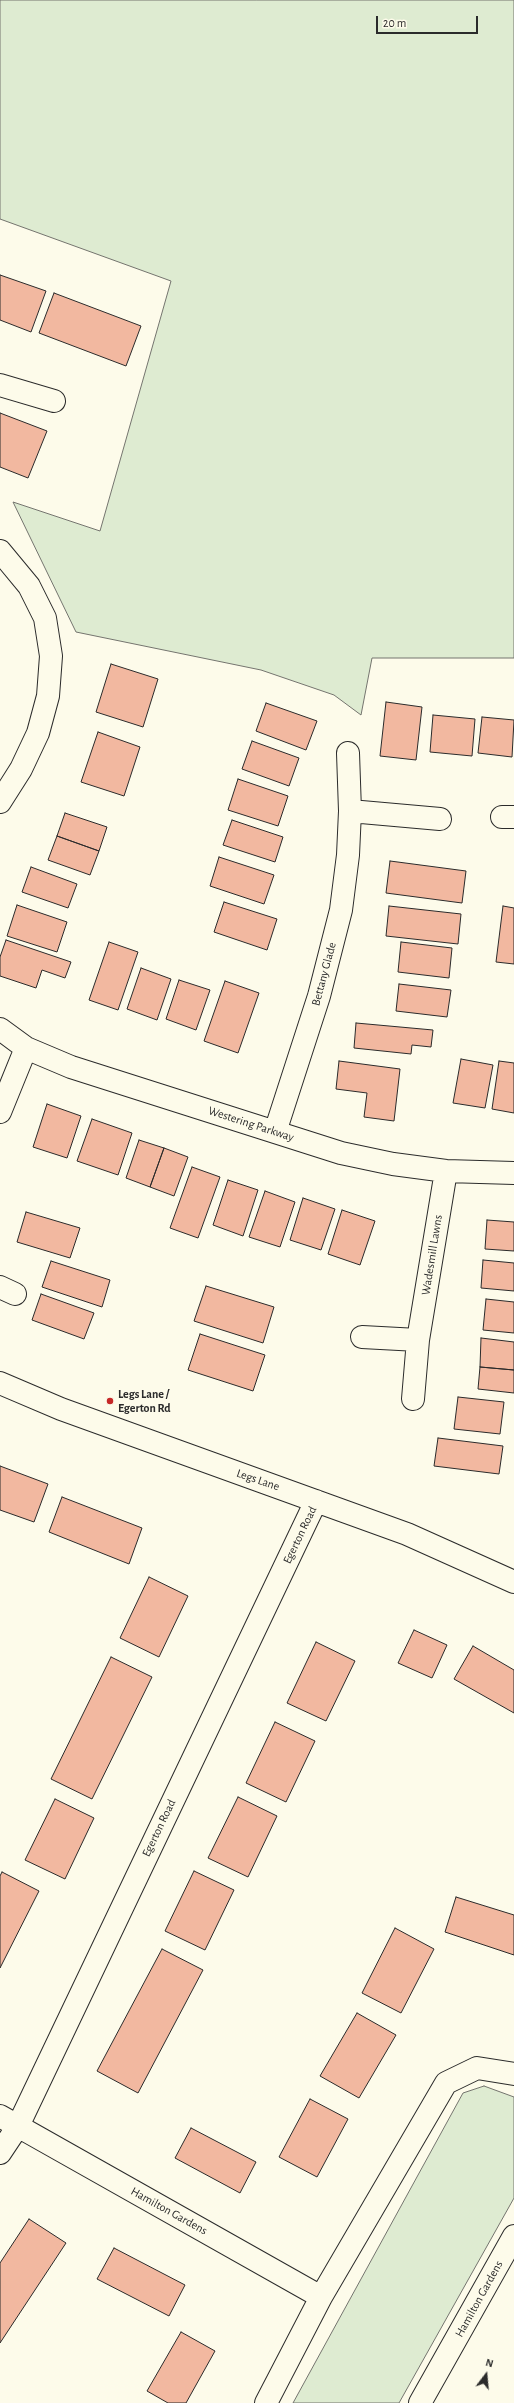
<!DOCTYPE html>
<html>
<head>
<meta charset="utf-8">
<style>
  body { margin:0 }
  #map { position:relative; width:514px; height:2403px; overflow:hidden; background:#fdfbea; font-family:"Alegreya Sans",sans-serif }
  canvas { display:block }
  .north { position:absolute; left:466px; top:2355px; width:40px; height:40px; -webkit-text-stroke:3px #fdfbea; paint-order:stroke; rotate:16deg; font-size:11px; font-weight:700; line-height:16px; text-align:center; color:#2b2b2b }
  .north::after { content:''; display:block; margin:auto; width:14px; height:18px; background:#2b2b2b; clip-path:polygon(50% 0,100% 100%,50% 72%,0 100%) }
  .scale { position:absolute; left:376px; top:16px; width:102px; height:18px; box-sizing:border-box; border:2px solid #2b2b2b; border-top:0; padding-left:5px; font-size:12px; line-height:14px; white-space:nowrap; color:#2b2b2b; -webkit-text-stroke:3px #fdfbea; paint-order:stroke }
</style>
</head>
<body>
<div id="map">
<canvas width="514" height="2403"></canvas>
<div class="north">N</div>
<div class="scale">20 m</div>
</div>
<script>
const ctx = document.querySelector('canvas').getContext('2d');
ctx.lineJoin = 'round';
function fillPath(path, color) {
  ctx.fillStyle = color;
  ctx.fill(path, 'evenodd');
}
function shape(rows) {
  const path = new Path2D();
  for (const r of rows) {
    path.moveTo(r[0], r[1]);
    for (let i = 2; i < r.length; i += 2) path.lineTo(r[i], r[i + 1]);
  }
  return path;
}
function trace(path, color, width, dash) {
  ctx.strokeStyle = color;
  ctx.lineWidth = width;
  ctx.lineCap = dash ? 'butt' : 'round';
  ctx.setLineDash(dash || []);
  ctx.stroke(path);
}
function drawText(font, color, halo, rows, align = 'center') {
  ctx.font = font + ' "Alegreya Sans",sans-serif';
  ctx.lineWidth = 3;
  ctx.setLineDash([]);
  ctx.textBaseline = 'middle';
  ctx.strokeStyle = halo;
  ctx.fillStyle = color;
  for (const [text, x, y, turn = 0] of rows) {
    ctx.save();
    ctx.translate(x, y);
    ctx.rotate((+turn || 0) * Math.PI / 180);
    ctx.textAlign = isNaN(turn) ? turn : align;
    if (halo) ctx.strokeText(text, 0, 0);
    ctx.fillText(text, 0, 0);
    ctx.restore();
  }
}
const green = shape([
  [0,0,514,0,514,658,372,658,361,715,334,695,261,670,76,632,13,502,100,531,171,281,0,219,0,0],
  [484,2086,514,2097,514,2198,399,2403,293,2403,463,2093,484,2086]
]);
fillPath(green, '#deebd1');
trace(green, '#74746e', 1);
const building = shape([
  [0,275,46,291,31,332,0,320,0,275],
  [54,293,141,326,126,366,39,333,54,293],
  [0,413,47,431,28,478,0,467,0,413],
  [111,664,158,679,143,727,96,712,111,664],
  [386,702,422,707,416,760,380,756,386,702],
  [266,703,317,721,306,750,256,731,266,703],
  [433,715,475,719,472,756,430,752,433,715],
  [482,717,514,720,512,757,478,753,482,717],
  [98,732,140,747,124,796,81,782,98,732],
  [252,741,299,758,289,786,242,769,252,741],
  [238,779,288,796,278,826,228,810,238,779],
  [65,813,107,827,99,851,57,836,65,813],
  [232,820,283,837,275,862,223,845,232,820],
  [57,836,99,851,90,875,48,860,57,836],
  [219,857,274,875,264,904,210,886,219,857],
  [390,861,466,871,462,903,386,893,390,861],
  [31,867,77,884,68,908,22,892,31,867],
  [224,902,277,919,267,950,214,932,224,902],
  [17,905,67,922,57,952,7,936,17,905],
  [389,906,461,914,458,944,386,936,389,906],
  [503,906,514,908,514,964,496,962,503,906],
  [6,940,71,962,65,978,42,970,36,988,0,976,0,957,6,940],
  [109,942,138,952,118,1010,89,1000,109,942],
  [401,942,452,948,449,978,398,972,401,942],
  [141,968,171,979,157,1020,127,1009,141,968],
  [179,980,210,990,196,1030,166,1019,179,980],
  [225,981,259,993,238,1053,204,1041,225,981],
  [399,984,451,990,447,1017,396,1011,399,984],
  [356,1023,433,1030,431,1047,412,1045,411,1054,354,1048,356,1023],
  [461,1059,493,1065,485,1108,453,1103,461,1059],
  [339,1061,400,1069,394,1121,364,1117,367,1093,336,1089,339,1061],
  [499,1061,514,1063,514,1113,492,1109,499,1061],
  [47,1104,81,1116,67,1158,33,1147,47,1104],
  [92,1119,132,1133,118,1175,77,1161,92,1119],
  [139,1140,164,1148,150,1187,126,1178,139,1140],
  [164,1148,188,1157,174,1196,150,1187,164,1148],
  [192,1167,220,1177,198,1238,170,1228,192,1167],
  [228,1180,258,1190,243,1236,213,1225,228,1180],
  [265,1191,295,1202,280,1247,249,1237,265,1191],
  [303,1198,335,1209,321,1250,290,1240,303,1198],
  [342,1210,375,1221,360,1265,328,1254,342,1210],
  [26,1212,80,1228,70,1258,17,1242,26,1212],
  [487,1220,514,1222,514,1251,485,1249,487,1220],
  [483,1260,514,1263,514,1291,481,1288,483,1260],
  [51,1261,110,1280,102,1307,42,1287,51,1261],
  [206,1286,274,1307,263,1343,194,1321,206,1286],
  [41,1294,94,1313,84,1339,32,1320,41,1294],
  [486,1299,514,1302,514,1333,483,1330,486,1299],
  [200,1334,265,1355,253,1391,188,1370,200,1334],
  [481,1338,514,1342,514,1370,480,1367,481,1338],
  [480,1367,514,1370,514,1393,478,1389,480,1367],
  [458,1397,504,1402,500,1434,454,1429,458,1397],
  [438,1438,503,1446,499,1474,434,1466,438,1438],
  [0,1466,48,1484,34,1522,0,1510,0,1466],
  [62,1497,142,1528,129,1564,49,1532,62,1497],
  [149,1577,188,1596,159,1657,120,1638,149,1577],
  [414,1630,447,1645,432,1678,398,1663,414,1630],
  [316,1642,355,1661,326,1721,287,1703,316,1642],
  [473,1646,514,1670,514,1713,454,1679,473,1646],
  [111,1657,152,1677,92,1799,51,1779,111,1657],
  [275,1722,315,1741,286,1802,246,1783,275,1722],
  [238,1797,277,1816,248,1877,208,1858,238,1797],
  [55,1799,94,1818,65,1879,25,1860,55,1799],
  [194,1871,234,1890,205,1950,165,1931,194,1871],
  [2,1872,39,1891,0,1968,0,1876,2,1872],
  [456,1897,514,1915,514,1955,445,1932,456,1897],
  [395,1928,434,1949,401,2013,362,1993,395,1928],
  [162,1949,203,1970,138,2093,97,2071,162,1949],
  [357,2013,396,2035,359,2098,320,2076,357,2013],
  [310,2099,348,2119,317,2177,279,2157,310,2099],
  [191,2128,256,2162,240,2193,175,2158,191,2128],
  [29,2219,66,2243,0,2343,0,2263,29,2219],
  [114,2248,185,2285,169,2316,97,2279,114,2248],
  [181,2332,215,2351,186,2403,168,2403,147,2391,181,2332]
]);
fillPath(building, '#f2b8a0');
trace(building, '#2b2b2b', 1);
const street = shape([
  [0,385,54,401],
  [0,551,29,586,45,618,51,656,48,696,38,733,21,769,0,802],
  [350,811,440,819],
  [502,817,514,817],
  [0,1029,26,1048,71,1067,341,1153,393,1164,446,1171,514,1173],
  [0,1112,26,1048],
  [275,1132,319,996,341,910,348,855,350,811,348,753],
  [0,1287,15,1294],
  [362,1337,418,1340],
  [0,1383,61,1409,407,1534,514,1582],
  [413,1399,418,1340,446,1171],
  [0,2116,321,2297],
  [0,2153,18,2126,316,1501],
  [266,2403,321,2297,446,2083,477,2068,514,2074],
  [420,2403,514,2236]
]);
trace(street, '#2b2b2b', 24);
trace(street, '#fdfbea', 22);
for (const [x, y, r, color] of [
  [110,1401,4,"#c62828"]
]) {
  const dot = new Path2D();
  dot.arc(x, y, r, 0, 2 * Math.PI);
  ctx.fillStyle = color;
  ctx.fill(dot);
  trace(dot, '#fdfbea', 1.5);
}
drawText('12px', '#2b2b2b', '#fdfbea', [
  ["Bettany Glade",324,974,-75],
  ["Westering Parkway",251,1124,18],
  ["Wadesmill Lawns",432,1255,-81],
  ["Legs Lane",258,1480,19],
  ["Egerton Road",300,1535,-64],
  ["Egerton Road",159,1828,-64],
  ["Hamilton Gardens",169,2211,29],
  ["Hamilton Gardens",479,2299,-61]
]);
drawText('bold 12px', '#2b2b2b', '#fdfbea', [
  ["Legs Lane /",118,1394],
  ["Egerton Rd",118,1408]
], 'left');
</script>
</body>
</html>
